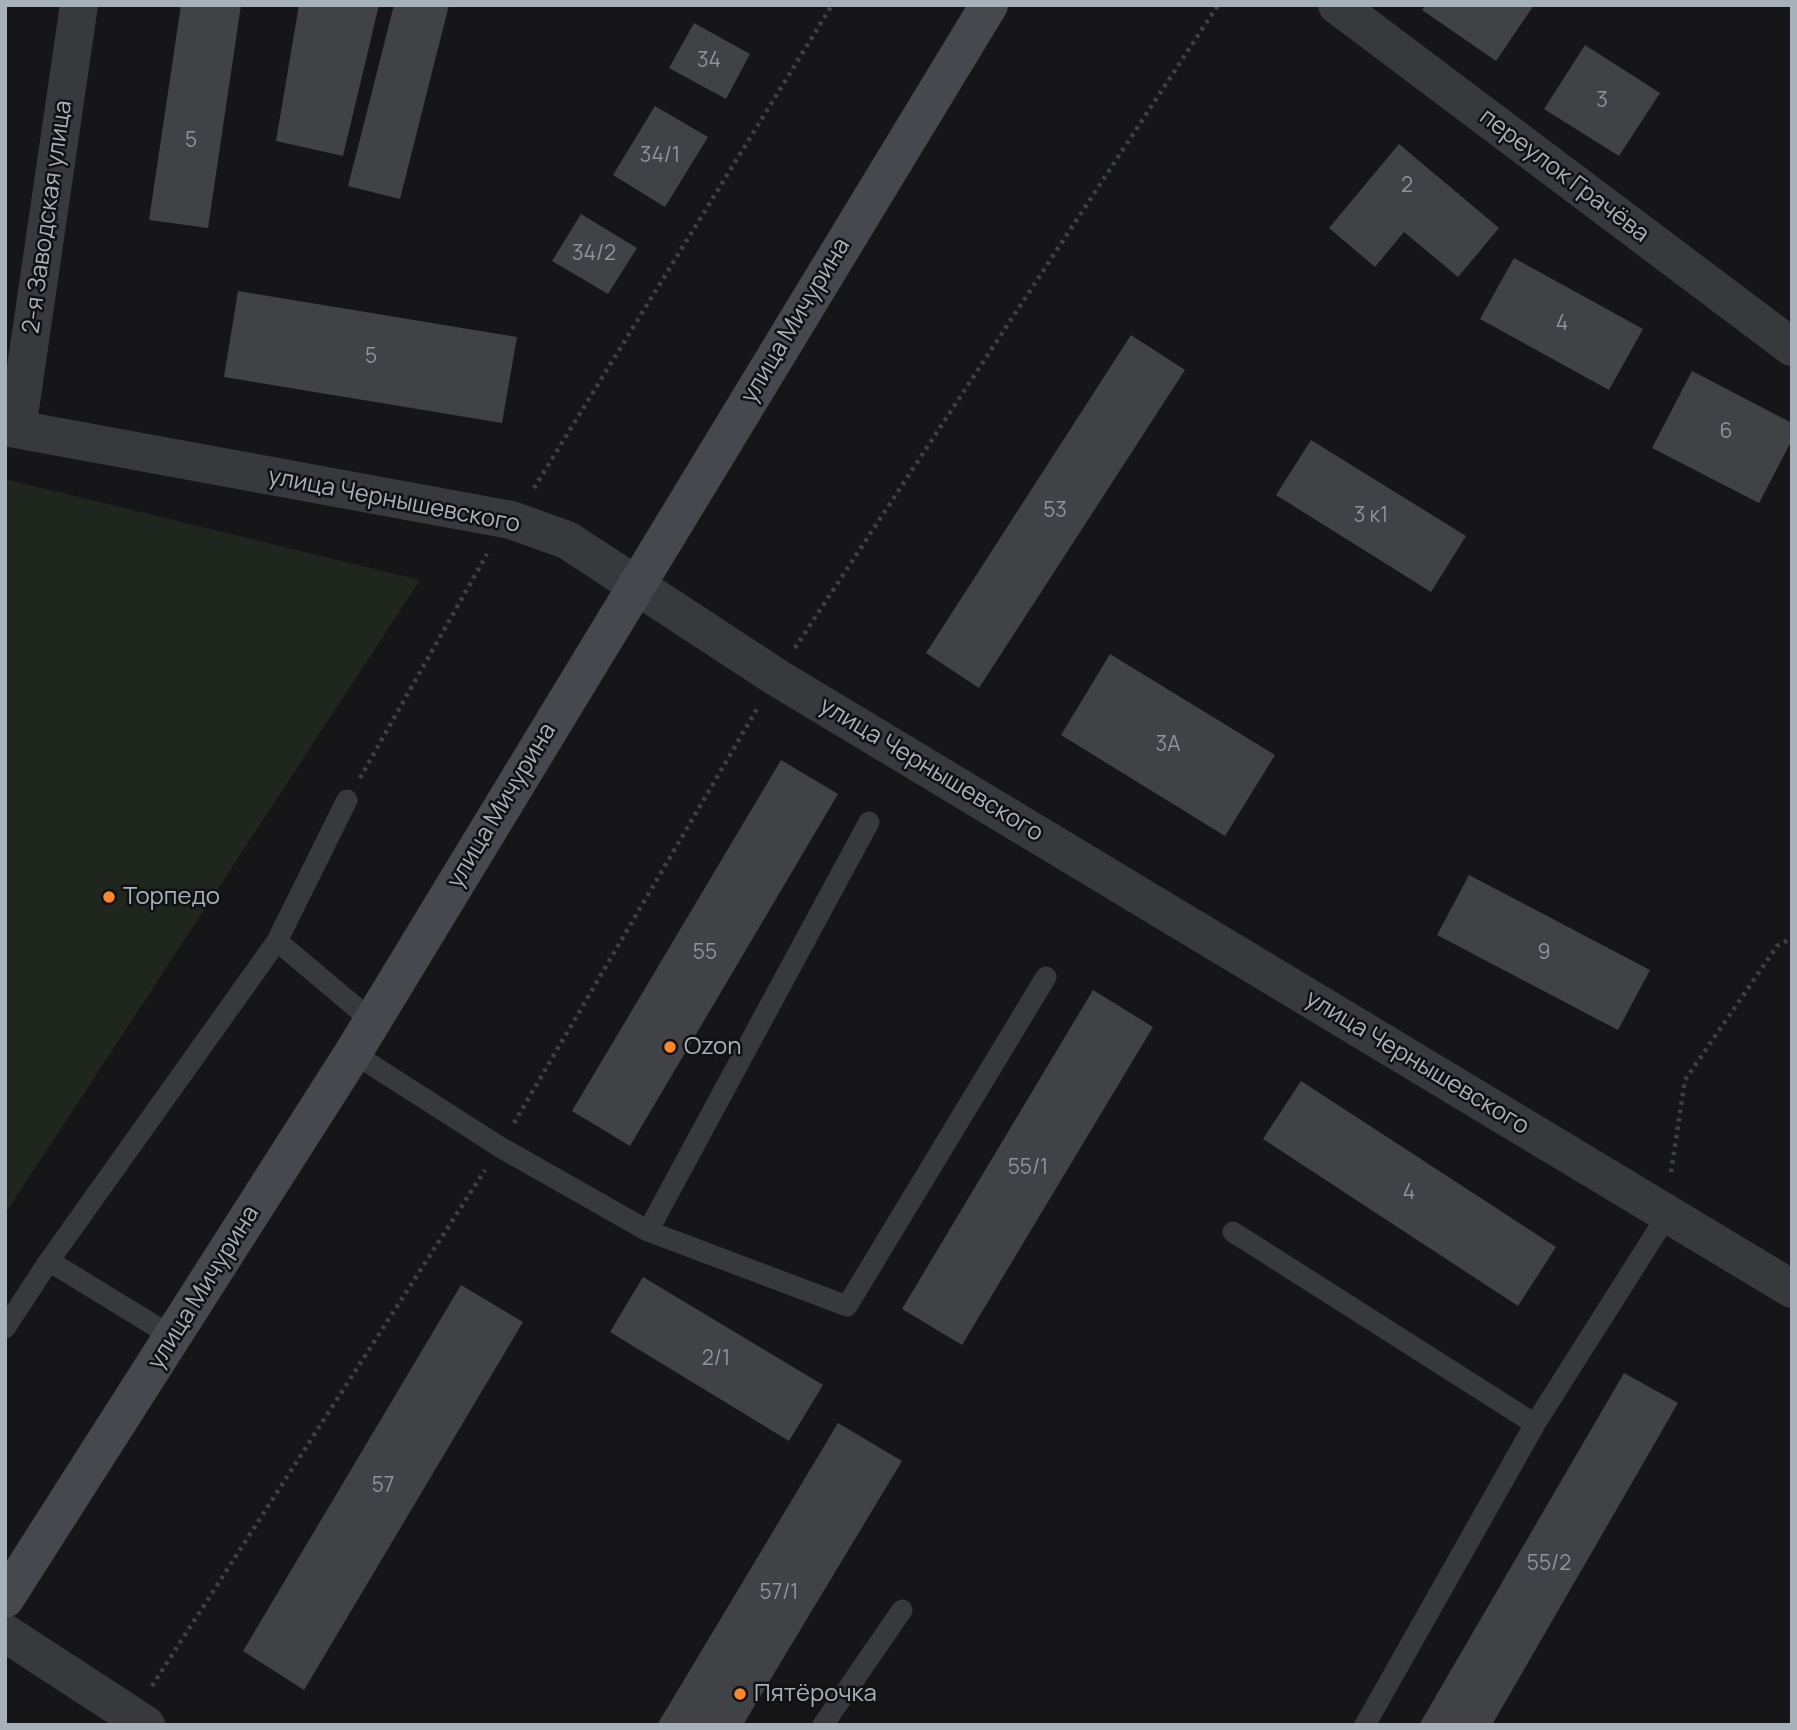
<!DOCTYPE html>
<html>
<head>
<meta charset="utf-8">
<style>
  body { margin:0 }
  #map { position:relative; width:1797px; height:1730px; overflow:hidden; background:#161618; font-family:Manrope,sans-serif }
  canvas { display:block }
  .frame { position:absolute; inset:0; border:7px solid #a7b1b9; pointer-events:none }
</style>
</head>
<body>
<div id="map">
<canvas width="1797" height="1730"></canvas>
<div class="frame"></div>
</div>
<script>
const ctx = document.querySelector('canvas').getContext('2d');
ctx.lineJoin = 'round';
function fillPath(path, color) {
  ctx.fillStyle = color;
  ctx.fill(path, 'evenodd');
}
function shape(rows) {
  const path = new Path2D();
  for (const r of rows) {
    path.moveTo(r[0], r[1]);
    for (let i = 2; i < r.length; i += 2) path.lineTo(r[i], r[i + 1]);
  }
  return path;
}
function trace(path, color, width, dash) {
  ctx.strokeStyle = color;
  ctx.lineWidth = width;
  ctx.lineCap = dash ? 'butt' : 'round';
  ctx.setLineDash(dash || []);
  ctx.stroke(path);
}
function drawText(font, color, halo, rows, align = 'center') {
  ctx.font = font + ' Manrope,sans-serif';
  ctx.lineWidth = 5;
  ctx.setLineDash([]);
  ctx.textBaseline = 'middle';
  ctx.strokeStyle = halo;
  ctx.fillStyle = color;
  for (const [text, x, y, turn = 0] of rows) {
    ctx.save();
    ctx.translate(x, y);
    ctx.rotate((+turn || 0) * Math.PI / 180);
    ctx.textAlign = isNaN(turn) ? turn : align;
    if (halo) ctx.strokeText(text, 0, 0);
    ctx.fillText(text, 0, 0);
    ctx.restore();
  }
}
fillPath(shape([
  [5,479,420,580,5,1214]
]), '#1e261e');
fillPath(shape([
  [181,5,241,5,208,228,149,220],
  [299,5,379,5,343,156,276,141],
  [394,5,449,5,400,199,348,186],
  [1426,5,1534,5,1496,61,1422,10],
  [694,23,750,54,726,99,669,68],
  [1585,45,1660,93,1619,156,1544,109],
  [655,106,708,137,665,207,613,175],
  [1399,144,1499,228,1458,277,1404,232,1375,267,1329,228],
  [581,214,637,248,608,294,552,261],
  [1514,258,1643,329,1609,390,1480,319],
  [238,291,517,337,502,423,224,377],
  [1131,335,1185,370,979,688,926,653],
  [1692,371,1792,423,1792,440,1759,503,1652,448],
  [1311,440,1466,536,1431,592,1276,495],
  [1110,654,1275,755,1225,836,1061,735],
  [781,760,838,794,630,1146,572,1111],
  [1469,875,1650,970,1618,1030,1437,935],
  [1093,990,1153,1027,962,1345,902,1309],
  [1301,1081,1556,1247,1518,1306,1263,1139],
  [643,1277,823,1385,789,1441,610,1332],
  [461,1285,523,1322,304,1690,243,1651],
  [1624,1373,1678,1403,1492,1725,1419,1725],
  [838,1423,902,1461,743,1725,657,1725]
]), '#404245');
trace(shape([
  [534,488,832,5],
  [795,648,1218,5],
  [360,778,487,554],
  [514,1123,757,709],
  [1671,1172,1685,1080,1777,946,1792,938],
  [152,1686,485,1170]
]), '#3d4144', 4.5, [3.5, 5]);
trace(shape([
  [277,941,372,1021],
  [353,1053,500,1147,648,1231,847,1306,1046,977],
  [648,1231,869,822],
  [1233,1232,1535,1424],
  [49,1261,173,1337],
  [5,1328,49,1261,277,941,347,800],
  [823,1725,902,1610],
  [1365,1725,1535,1424,1668,1214]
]), '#37393d', 21);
trace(shape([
  [1337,5,1792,347],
  [5,427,511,520,567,540,776,677,1792,1289],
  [17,429,79,5],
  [5,1633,146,1725]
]), '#37393d', 38);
trace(shape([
  [5,1599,353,1053,989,5]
]), '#45494d', 38);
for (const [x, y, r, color] of [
  [109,897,7,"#fb872b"],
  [670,1047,7,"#fb872b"],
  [740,1694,7,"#fb872b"]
]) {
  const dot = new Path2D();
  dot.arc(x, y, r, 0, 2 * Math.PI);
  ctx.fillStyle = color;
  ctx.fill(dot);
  trace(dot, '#111113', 2.5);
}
drawText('21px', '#8d959c', null, [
  ["34",709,61],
  ["3",1602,101],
  ["5",191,141],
  ["34/1",660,156],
  ["2",1407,186],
  ["34/2",594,254],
  ["4",1562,324],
  ["5",371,357],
  ["6",1726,432],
  ["53",1055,511],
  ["3 к1",1371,516],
  ["3А",1168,745],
  ["55",705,953],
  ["9",1544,953],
  ["55/1",1028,1168],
  ["4",1409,1193],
  ["2/1",716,1359],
  ["57",383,1486],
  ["55/2",1549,1564],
  ["57/1",779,1593]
]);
drawText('24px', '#a7b1b9', '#111113', [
  ["переулок Грачёва",1564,176,37],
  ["2-я Заводская улица",48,217,-82],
  ["улица Мичурина",796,321,-59],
  ["улица Чернышевского",394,501,11],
  ["улица Чернышевского",931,770,31],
  ["улица Мичурина",502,806,-59],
  ["улица Чернышевского",1417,1063,31],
  ["улица Мичурина",204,1288,-58]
]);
drawText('24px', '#a7b1b9', '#111113', [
  ["Торпедо",123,897],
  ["Ozon",684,1047],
  ["Пятёрочка",754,1694]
], 'left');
</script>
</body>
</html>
